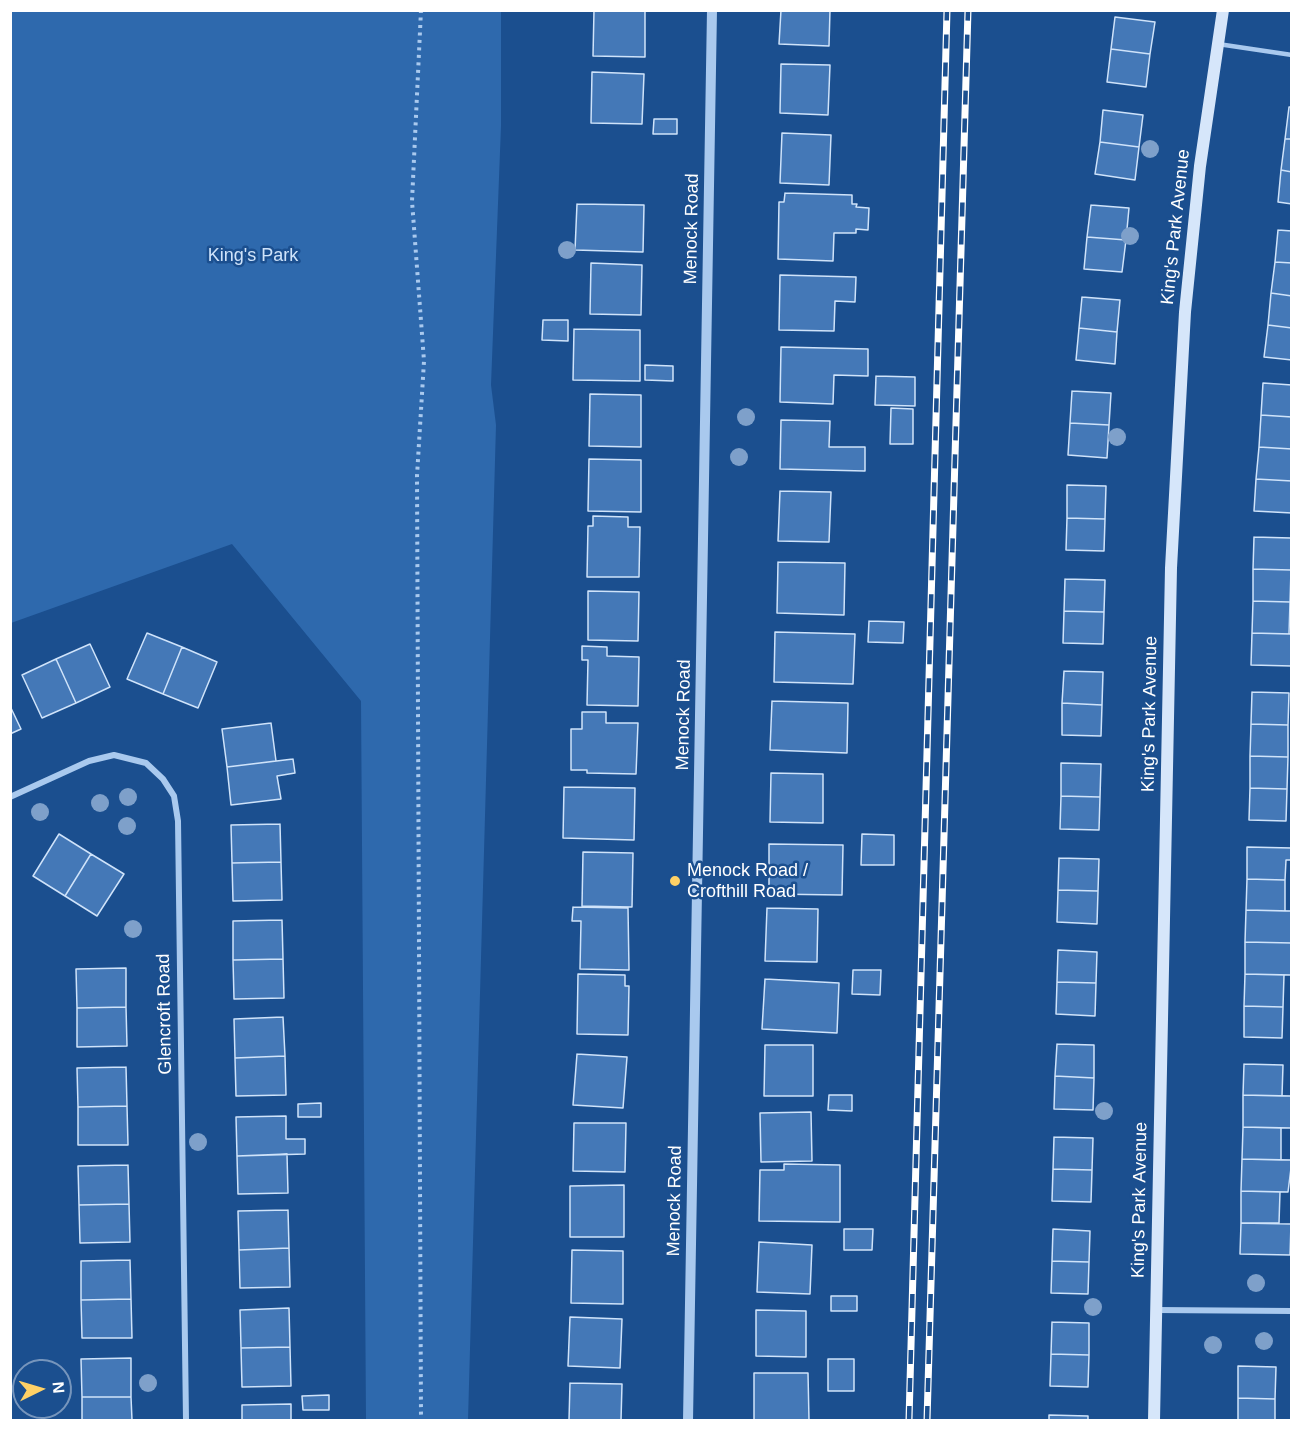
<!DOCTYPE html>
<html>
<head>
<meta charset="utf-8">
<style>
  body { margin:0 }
  #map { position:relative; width:1302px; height:1431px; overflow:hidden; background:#1b4f8f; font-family:Helvetica,sans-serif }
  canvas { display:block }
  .frame { position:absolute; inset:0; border:12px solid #fff; pointer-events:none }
  .north { position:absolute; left:12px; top:1359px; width:60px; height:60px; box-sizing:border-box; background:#1b4f8f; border:2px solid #7695bc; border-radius:50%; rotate:85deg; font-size:16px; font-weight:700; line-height:24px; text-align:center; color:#fff }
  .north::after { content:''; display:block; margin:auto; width:21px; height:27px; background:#ffd166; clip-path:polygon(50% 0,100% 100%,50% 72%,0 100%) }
</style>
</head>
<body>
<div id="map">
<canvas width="1302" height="1431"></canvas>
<div class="frame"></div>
<div class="north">N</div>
</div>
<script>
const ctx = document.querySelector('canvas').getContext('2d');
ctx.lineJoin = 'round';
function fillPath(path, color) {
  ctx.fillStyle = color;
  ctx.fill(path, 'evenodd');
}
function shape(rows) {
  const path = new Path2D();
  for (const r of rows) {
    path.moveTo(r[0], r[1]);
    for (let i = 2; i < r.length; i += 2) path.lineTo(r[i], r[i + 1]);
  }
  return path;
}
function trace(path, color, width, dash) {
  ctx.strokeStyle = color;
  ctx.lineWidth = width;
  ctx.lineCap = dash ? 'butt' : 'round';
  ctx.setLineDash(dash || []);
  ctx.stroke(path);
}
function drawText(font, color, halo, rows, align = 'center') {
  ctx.font = font + ' Helvetica,sans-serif';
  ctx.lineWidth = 5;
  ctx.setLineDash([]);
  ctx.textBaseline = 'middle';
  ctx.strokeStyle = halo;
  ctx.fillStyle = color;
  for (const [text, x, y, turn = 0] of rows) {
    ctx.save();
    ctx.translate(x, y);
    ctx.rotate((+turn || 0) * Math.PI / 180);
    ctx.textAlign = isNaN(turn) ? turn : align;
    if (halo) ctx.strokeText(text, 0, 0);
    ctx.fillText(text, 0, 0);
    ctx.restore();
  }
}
fillPath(shape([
  [11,10,501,11,501,126,491,385,496,425,468,1420,366,1420,361,701,232,544,11,623]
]), '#2e69ad');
const building = shape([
  [594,10,645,10,645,57,593,56,594,10],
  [781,10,830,10,829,46,779,44,781,10],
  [1115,17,1155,22,1150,54,1111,49,1115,17],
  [1111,49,1150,54,1146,87,1107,82,1111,49],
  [781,64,830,65,828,115,780,113,781,64],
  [592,72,644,74,642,124,591,123,592,72],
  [1289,107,1292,107,1292,139,1285,139,1289,107],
  [1103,110,1143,115,1139,147,1100,142,1103,110],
  [654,119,677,119,677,134,653,134,654,119],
  [782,133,831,135,829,185,780,183,782,133],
  [1285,139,1292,139,1292,172,1281,170,1285,139],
  [1100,142,1139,147,1135,180,1095,174,1100,142],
  [1281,170,1292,172,1292,204,1278,202,1281,170],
  [785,193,852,195,852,204,857,204,856,207,869,208,868,230,856,229,856,233,834,233,833,261,778,259,779,202,784,202,785,193],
  [577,204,644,205,643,252,575,250,577,204],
  [1091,205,1129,208,1126,240,1087,237,1091,205],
  [1278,230,1292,231,1292,263,1275,262,1278,230],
  [1087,237,1126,240,1122,272,1084,269,1087,237],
  [1275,262,1292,263,1292,296,1271,293,1275,262],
  [591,263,642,265,641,315,590,314,591,263],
  [780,275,856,277,855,302,835,301,834,331,779,330,780,275],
  [1271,293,1292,296,1292,328,1268,325,1271,293],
  [1082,297,1120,300,1117,332,1079,328,1082,297],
  [543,320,568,320,568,341,542,340,543,320],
  [1268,325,1292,328,1292,360,1264,357,1268,325],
  [1079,328,1117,332,1115,364,1076,360,1079,328],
  [574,329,640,330,640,381,573,380,574,329],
  [781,347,868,349,868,376,834,375,833,404,780,402,781,347],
  [645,365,673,366,673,381,645,380,645,365],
  [876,376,915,377,915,406,875,405,876,376],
  [1263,383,1292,385,1292,417,1261,415,1263,383],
  [1072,391,1111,393,1109,425,1070,423,1072,391],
  [590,394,641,395,641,447,589,446,590,394],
  [891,408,913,409,913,444,890,444,891,408],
  [1261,415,1292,417,1292,449,1259,447,1261,415],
  [781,420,830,421,829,447,865,447,865,471,780,469,781,420],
  [1070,423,1109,425,1107,458,1068,455,1070,423],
  [1259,447,1292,449,1292,481,1256,479,1259,447],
  [589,459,641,460,641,512,588,511,589,459],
  [1256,479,1292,481,1292,513,1254,511,1256,479],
  [1067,485,1106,486,1105,519,1067,518,1067,485],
  [780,491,831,492,829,542,778,541,780,491],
  [593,516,628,517,628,527,640,527,639,577,587,577,588,526,593,526,593,516],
  [1067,518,1105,519,1104,551,1066,550,1067,518],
  [1254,537,1291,538,1291,570,1253,569,1254,537],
  [778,562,845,563,844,615,777,613,778,562],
  [1253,569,1291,570,1290,602,1253,601,1253,569],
  [1065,579,1105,580,1104,612,1064,611,1065,579],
  [588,591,639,592,638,641,588,640,588,591],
  [1253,601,1290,602,1289,634,1252,633,1253,601],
  [1064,611,1104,612,1103,644,1063,643,1064,611],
  [869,621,904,622,903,643,868,642,869,621],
  [775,632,855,634,853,684,774,682,775,632],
  [147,633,182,647,163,694,127,679,147,633],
  [1252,633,1292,634,1292,666,1251,665,1252,633],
  [90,644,110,687,76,703,56,659,90,644],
  [582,646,607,647,607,656,639,657,638,706,587,705,588,660,582,660,582,646],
  [182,647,217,662,198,708,163,694,182,647],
  [56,659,76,703,42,718,22,675,56,659],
  [1064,671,1103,672,1102,705,1062,703,1064,671],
  [1252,692,1289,693,1288,725,1251,724,1252,692],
  [772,701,848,703,847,753,770,750,772,701],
  [1062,703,1102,705,1101,736,1062,735,1062,703],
  [10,706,21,729,10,734,10,706],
  [582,712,606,712,606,723,638,723,636,774,587,773,587,770,571,770,571,729,582,729,582,712],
  [271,723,276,761,227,767,222,729,271,723],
  [1251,724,1288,725,1288,757,1250,756,1251,724],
  [1250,756,1288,757,1287,789,1250,788,1250,756],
  [293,759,295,773,277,776,281,799,231,805,227,767,293,759],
  [1061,763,1101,764,1100,797,1061,796,1061,763],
  [771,773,823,774,823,823,770,822,771,773],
  [564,787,635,788,634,840,563,838,564,787],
  [1250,788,1287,789,1286,821,1249,820,1250,788],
  [1061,796,1100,797,1099,830,1060,829,1061,796],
  [280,824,281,862,232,863,231,825,280,824],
  [59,834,91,854,65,896,33,876,59,834],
  [862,834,894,835,894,865,861,865,862,834],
  [769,844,843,845,842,895,769,894,769,844],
  [1247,847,1292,848,1292,860,1286,860,1285,880,1247,879,1247,847],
  [583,852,633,853,632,907,582,906,583,852],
  [91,854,124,874,97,916,65,896,91,854],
  [1059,858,1099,859,1098,891,1058,890,1059,858],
  [281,862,282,900,233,901,232,863,281,862],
  [1247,879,1285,880,1285,911,1246,910,1247,879],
  [1058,890,1098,891,1097,924,1057,922,1058,890],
  [573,907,628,908,629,970,580,969,581,921,572,921,573,907],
  [767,908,818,909,817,962,765,961,767,908],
  [1246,910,1292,911,1292,943,1245,942,1246,910],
  [282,920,283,959,233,960,233,921,282,920],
  [1245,942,1292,943,1292,975,1245,974,1245,942],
  [1058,950,1097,952,1096,983,1057,982,1058,950],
  [283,959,284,998,234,999,233,960,283,959],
  [126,968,126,1007,77,1008,76,969,126,968],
  [853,970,881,970,880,995,852,994,853,970],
  [578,974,625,975,625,986,629,986,628,1035,577,1034,578,974],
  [1245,974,1284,975,1283,1007,1244,1006,1245,974],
  [765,979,839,983,837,1033,762,1029,765,979],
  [1057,982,1096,983,1095,1016,1056,1014,1057,982],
  [1244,1006,1283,1007,1282,1038,1244,1037,1244,1006],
  [126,1007,127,1046,77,1047,77,1008,126,1007],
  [283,1017,285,1056,235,1058,234,1019,283,1017],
  [1057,1044,1094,1045,1094,1078,1055,1076,1057,1044],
  [765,1045,813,1045,813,1096,764,1096,765,1045],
  [577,1054,627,1057,623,1108,573,1105,577,1054],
  [285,1056,286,1095,236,1096,235,1058,285,1056],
  [1244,1064,1283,1065,1282,1096,1243,1095,1244,1064],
  [126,1067,127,1106,78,1107,77,1068,126,1067],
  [1055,1076,1094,1078,1093,1110,1054,1109,1055,1076],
  [829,1095,852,1095,852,1111,828,1110,829,1095],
  [1243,1095,1292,1096,1292,1128,1243,1127,1243,1095],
  [321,1103,321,1117,298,1117,298,1104,321,1103],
  [127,1106,128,1145,78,1145,78,1107,127,1106],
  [811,1112,812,1161,761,1162,760,1113,811,1112],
  [286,1116,286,1139,305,1139,305,1154,237,1156,236,1117,286,1116],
  [574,1123,626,1123,625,1172,573,1171,574,1123],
  [1243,1127,1281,1128,1281,1160,1242,1159,1243,1127],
  [1054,1137,1093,1138,1092,1170,1053,1169,1054,1137],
  [287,1154,288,1193,238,1194,237,1156,287,1154],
  [1242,1159,1292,1160,1288,1192,1241,1191,1242,1159],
  [784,1164,840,1165,840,1222,759,1221,760,1170,784,1170,784,1164],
  [128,1165,129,1204,79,1205,78,1166,128,1165],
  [1053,1169,1092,1170,1091,1202,1052,1201,1053,1169],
  [624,1185,624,1237,570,1237,570,1186,624,1185],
  [1241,1191,1280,1192,1279,1223,1241,1223,1241,1191],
  [129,1204,130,1242,80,1243,79,1205,129,1204],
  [288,1210,289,1248,239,1250,238,1211,288,1210],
  [1241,1223,1291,1224,1290,1255,1240,1254,1241,1223],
  [844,1229,873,1229,872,1250,844,1250,844,1229],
  [1053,1229,1090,1231,1089,1262,1052,1261,1053,1229],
  [759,1242,812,1245,810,1294,757,1292,759,1242],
  [289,1248,290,1287,240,1288,239,1250,289,1248],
  [572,1250,623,1251,623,1304,571,1303,572,1250],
  [130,1260,131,1299,81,1300,81,1261,130,1260],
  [1052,1261,1089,1262,1088,1294,1051,1293,1052,1261],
  [831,1296,857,1296,857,1311,831,1311,831,1296],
  [131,1299,132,1338,82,1338,81,1300,131,1299],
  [289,1308,290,1347,241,1348,240,1310,289,1308],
  [756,1310,806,1311,806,1357,756,1356,756,1310],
  [570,1317,622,1319,620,1368,568,1366,570,1317],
  [1052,1322,1089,1323,1089,1355,1051,1354,1052,1322],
  [290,1347,291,1386,242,1387,241,1348,290,1347],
  [1051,1354,1089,1355,1088,1387,1050,1386,1051,1354],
  [131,1358,131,1397,82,1397,81,1359,131,1358],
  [828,1359,854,1359,854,1391,828,1391,828,1359],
  [1238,1366,1276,1367,1275,1399,1238,1398,1238,1366],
  [754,1373,808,1373,809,1420,754,1420,754,1373],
  [570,1383,622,1384,621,1420,569,1420,570,1383],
  [329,1395,329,1410,303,1410,302,1396,329,1395],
  [82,1397,131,1397,132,1420,82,1420,82,1397],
  [1238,1398,1275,1399,1275,1420,1238,1420,1238,1398],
  [291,1404,291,1420,242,1420,242,1405,291,1404],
  [1049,1415,1088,1416,1088,1420,1049,1420,1049,1415]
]);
fillPath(building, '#4478b7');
trace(building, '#cfe3fa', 1.5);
trace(shape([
  [421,10,412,201,424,361,417,476,421,1420]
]), '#a9c9ee', 4, [3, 4.5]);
trace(shape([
  [1218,44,1292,55]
]), '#a9c9ee', 4.5);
trace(shape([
  [10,797,89,761,114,755,146,763,163,779,174,796,178,821,186,1420],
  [1156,1310,1292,1311]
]), '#a9c9ee', 6);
trace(shape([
  [688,1420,712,10]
]), '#a9c9ee', 10);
trace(shape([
  [1154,1420,1171,568,1185,312,1200,166,1223,10]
]), '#d6e6fa', 12);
const rail = shape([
  [909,1420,947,10],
  [927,1420,968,10]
]);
trace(rail, '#fff', 7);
trace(rail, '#1b4f8f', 4.5, [14]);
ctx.fillStyle = '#7ea0ca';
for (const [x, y] of [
  [1150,149],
  [1130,236],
  [567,250],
  [746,417],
  [1117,437],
  [739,457],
  [128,797],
  [100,803],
  [40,812],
  [127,826],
  [133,929],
  [1104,1111],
  [198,1142],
  [1256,1283],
  [1093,1307],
  [1264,1341],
  [1213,1345],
  [148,1383]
]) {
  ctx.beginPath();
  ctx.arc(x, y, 9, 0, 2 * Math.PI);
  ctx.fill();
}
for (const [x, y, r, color] of [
  [675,881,6,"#ffd166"]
]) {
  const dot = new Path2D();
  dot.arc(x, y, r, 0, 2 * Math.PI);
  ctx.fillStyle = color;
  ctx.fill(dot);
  trace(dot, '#1b4f8f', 2);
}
drawText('18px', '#fff', '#1b4f8f', [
  ["King's Park Avenue",1176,227,-84],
  ["Menock Road",692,229,-89],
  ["King's Park Avenue",1150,714,-89],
  ["Menock Road",684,715,-89],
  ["Glencroft Road",165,1014,-91],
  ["King's Park Avenue",1140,1200,-89],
  ["Menock Road",675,1201,-89]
]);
drawText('18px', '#cfe3fa', '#1b4f8f', [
  ["King's Park",253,256]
]);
drawText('18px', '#fff', '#1b4f8f', [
  ["Menock Road /",687,871],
  ["Crofthill Road",687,892]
], 'left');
</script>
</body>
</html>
